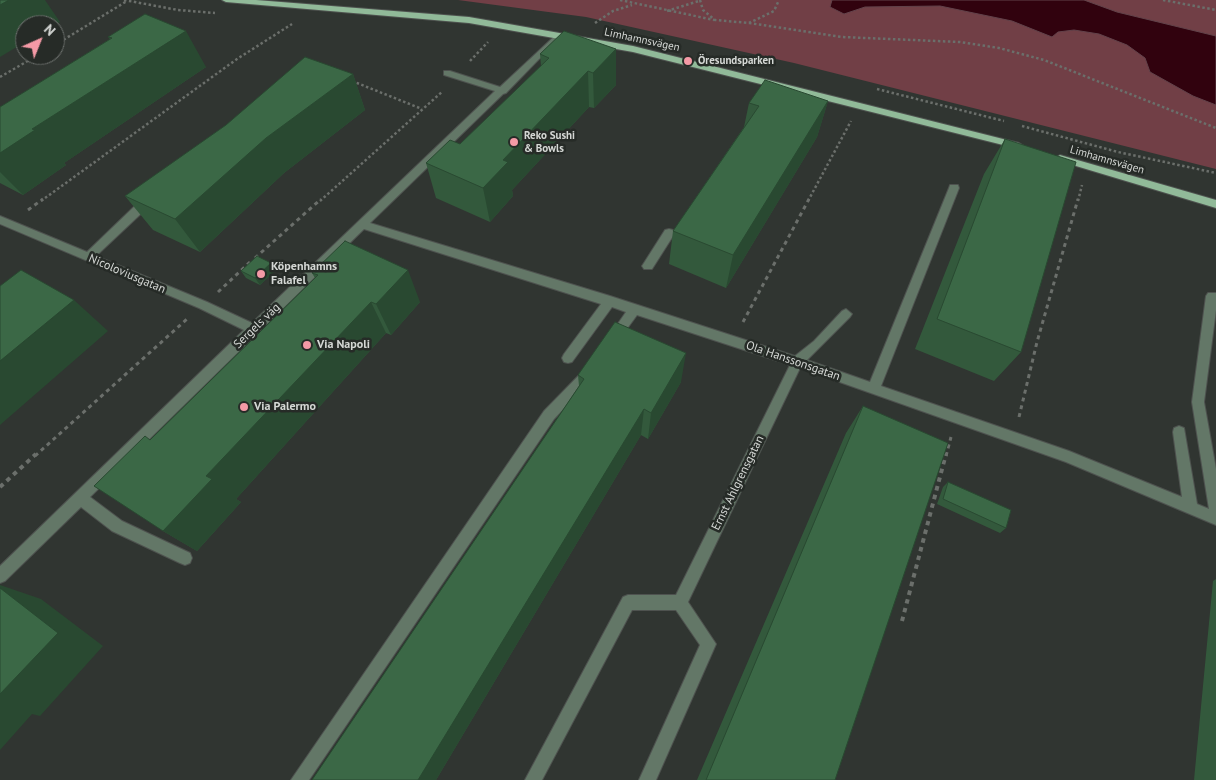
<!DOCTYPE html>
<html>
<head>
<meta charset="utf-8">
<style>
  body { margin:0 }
  #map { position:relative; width:1216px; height:780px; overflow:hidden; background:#303531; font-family:"PT Sans",sans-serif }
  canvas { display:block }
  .north { position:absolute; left:15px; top:15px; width:50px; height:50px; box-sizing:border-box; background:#262b27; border:1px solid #6c706d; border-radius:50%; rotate:44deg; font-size:14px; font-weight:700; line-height:20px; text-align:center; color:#d5d8d5 }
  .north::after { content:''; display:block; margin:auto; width:18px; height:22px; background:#f49aa6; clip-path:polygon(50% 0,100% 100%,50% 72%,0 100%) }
</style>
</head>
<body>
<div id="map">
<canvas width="1216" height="780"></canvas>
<div class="north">N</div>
</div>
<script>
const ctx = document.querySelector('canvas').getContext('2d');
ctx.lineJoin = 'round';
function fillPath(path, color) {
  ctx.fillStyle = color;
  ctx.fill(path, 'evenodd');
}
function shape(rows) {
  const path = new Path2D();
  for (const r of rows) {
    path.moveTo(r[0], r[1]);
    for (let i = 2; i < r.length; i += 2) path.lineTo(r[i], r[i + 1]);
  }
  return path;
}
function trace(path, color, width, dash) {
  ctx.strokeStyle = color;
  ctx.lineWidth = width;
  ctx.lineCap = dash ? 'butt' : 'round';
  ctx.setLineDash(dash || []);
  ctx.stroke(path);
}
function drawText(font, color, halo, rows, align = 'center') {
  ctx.font = font + ' "PT Sans",sans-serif';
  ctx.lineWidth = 5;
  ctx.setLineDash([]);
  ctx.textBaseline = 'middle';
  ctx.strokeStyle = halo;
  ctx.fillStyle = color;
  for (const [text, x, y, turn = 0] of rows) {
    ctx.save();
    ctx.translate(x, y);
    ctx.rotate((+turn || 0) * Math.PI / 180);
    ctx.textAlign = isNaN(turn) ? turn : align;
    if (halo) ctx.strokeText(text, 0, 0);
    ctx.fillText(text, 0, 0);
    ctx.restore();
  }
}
fillPath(shape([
  [458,0,1216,0,1216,169,794,63,586,17]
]), '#713f46');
const water = shape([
  [832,0,1084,0,1117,12,1216,36,1216,105,1193,96,1150,72,1145,58,1127,45,1099,34,1074,30,1058,32,1052,37,1012,21,940,6,865,7,844,14,830,7,832,0]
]);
fillPath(water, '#31020e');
trace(water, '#62424a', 1);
const minor = shape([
  [558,33,562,36,551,51,539,59,506,93,503,94,370,223,610,296,795,356,814,341,842,311,846,309,852,314,850,317,807,360,870,382,949,188,950,185,958,185,959,188,881,386,1069,451,1182,497,1173,432,1174,428,1179,426,1184,428,1197,504,1209,509,1192,402,1206,296,1208,293,1216,293,1216,310,1204,402,1216,469,1216,525,1066,462,800,368,688,602,716,644,656,780,639,780,700,645,676,610,632,610,542,780,525,780,623,597,628,595,676,595,790,365,637,315,618,341,614,343,608,338,626,312,612,307,572,362,568,363,564,362,562,358,564,354,601,304,364,229,90,497,122,521,190,553,192,558,190,563,185,565,180,563,112,531,81,507,5,581,0,583,0,566,244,330,199,308,0,224,0,216,87,252,139,202,147,202,147,208,96,256,207,302,252,323,495,91,444,75,444,71,450,71,500,87,558,33],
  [669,229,673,230,674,233,673,236,652,269,644,269,642,266,644,263,665,230,669,229],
  [590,367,594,368,596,372,594,376,554,419,309,780,291,780,544,411,586,368,590,367]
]);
const major = shape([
  [222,0,256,0,469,17,633,46,1019,143,1024,146,1019,149,633,52,469,23,226,2,222,0],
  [1060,155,1216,200,1216,208,1056,160,1055,158,1060,155]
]);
trace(minor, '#4e524f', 2);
trace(major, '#4e524f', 2);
trace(shape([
  [124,0,178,10,215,13],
  [620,0,714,20],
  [700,0,703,10,715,20,749,23,774,11,779,0],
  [1163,0,1216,10],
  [667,11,699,1],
  [595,23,613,11,632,5],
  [749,23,842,37,960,42,999,48,1044,60,1216,128],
  [55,45,127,1],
  [470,61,488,42],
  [0,77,38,55],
  [352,81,422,109],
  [877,89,1004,121],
  [1022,126,1118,152,1216,173],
  [41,201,237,59,292,24],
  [320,201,443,91],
  [808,201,851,121],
  [1078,201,1082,185]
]), '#6b6f6b', 2.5, [2.5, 2.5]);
trace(shape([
  [28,210,43,199],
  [255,258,321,199],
  [218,292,250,262],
  [743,322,809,199],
  [1019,417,1037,342,1078,199],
  [35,456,187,319],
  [946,456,951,437]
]), '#6b6f6b', 3, [4, 4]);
trace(shape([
  [0,487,36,454],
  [902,621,946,454]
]), '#6b6f6b', 4, [4.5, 4.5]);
fillPath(minor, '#637767');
fillPath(major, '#91ba99');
fillPath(shape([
  [108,37,206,67,64,163,66,165,23,195,0,183,0,107,110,39],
  [616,49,616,85,594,108,589,107,512,190,513,196,490,222,436,198,426,163,460,144,541,66,540,54],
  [353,74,365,110,284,173,200,252,153,230,125,196],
  [828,101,817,137,726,288,669,264,673,231,744,127,749,103],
  [1005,139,1021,352,994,381,915,349,984,174],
  [271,263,276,270,260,285,246,278,241,271],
  [312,273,420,302,391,335,386,333,236,499,241,502,197,551,163,531,150,440,315,278],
  [578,375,681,382,648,439,641,435,436,780,312,780,579,386],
  [863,406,835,780,697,780,846,433],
  [948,482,1006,528,1000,533,937,504,943,487],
  [1216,579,1216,780,1194,780,1213,581]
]), '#33593c');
fillPath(shape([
  [9,0,45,0,60,22,55,25,25,25,25,42,0,57,0,5],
  [186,31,206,67,64,163,66,165,23,195,0,172,0,153,32,129],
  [616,49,616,85,594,108,593,73],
  [588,71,589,107,512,190,513,196,490,222,483,188,503,160],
  [353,74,365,110,284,173,200,252,175,219,266,138],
  [828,101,817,137,726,288,733,255],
  [271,263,276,270,260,285,255,278],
  [408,270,420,302,391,335,376,304],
  [74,300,108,331,0,425,0,361],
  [371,302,386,333,236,499,241,502,197,551,163,531,206,476],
  [686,353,681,382,648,439,651,413],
  [644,409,641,435,436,780,418,780],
  [0,585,41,599,103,646,40,716,32,714,0,750]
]), '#294931');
const building = shape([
  [0,0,9,0,0,5,0,0],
  [145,14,186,31,32,129,35,130,0,153,0,107,112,38,108,37,145,14],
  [564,31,616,49,593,73,588,71,503,160,508,162,483,188,426,163,450,140,460,144,549,58,540,54,564,31],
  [305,57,353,74,266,138,175,219,125,196,226,125,305,57],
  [765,80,828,101,733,255,673,231,759,106,749,103,765,80],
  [1005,139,1076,162,1021,352,937,319,1005,139],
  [345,241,408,270,376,304,371,302,206,476,212,479,163,531,94,486,145,436,150,440,318,275,312,273,345,241],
  [257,256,271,263,255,278,241,271,257,256],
  [21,270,74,300,0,361,0,286,21,270],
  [615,322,686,353,651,413,644,409,418,780,312,780,584,379,578,375,615,322],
  [863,406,948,443,835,780,706,780,863,406],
  [948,482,1011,510,1006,528,943,499,948,482],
  [0,588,58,633,0,694,0,588]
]);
fillPath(building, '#3b6846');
trace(building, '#294931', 1);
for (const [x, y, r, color] of [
  [688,61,5,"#f49aa6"],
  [514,142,5,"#f49aa6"],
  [261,274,5,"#f49aa6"],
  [307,345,5,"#f49aa6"],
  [244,407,5,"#f49aa6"]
]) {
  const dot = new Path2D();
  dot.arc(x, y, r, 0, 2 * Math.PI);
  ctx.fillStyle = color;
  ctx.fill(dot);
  trace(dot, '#262b27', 2);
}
drawText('11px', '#d5d8d5', '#262b27', [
  ["Limhamnsvägen",642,40,12],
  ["Limhamnsvägen",1107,160,16]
]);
drawText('bold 11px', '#d5d8d5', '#262b27', [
  ["Öresundsparken",698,61],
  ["Reko Sushi",524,136],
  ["& Bowls",524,149]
], 'left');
drawText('bold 12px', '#d5d8d5', '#262b27', [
  ["Köpenhamns",271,267],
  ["Falafel",271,281],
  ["Via Napoli",317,345],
  ["Via Palermo",254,407]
], 'left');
drawText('12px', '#d5d8d5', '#262b27', [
  ["Nicoloviusgatan",127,274,23],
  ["Sergels väg",257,326,-44],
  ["Ola Hanssonsgatan",793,361,19],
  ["Ernst Ahlgrensgatan",738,483,-64]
]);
</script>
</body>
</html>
